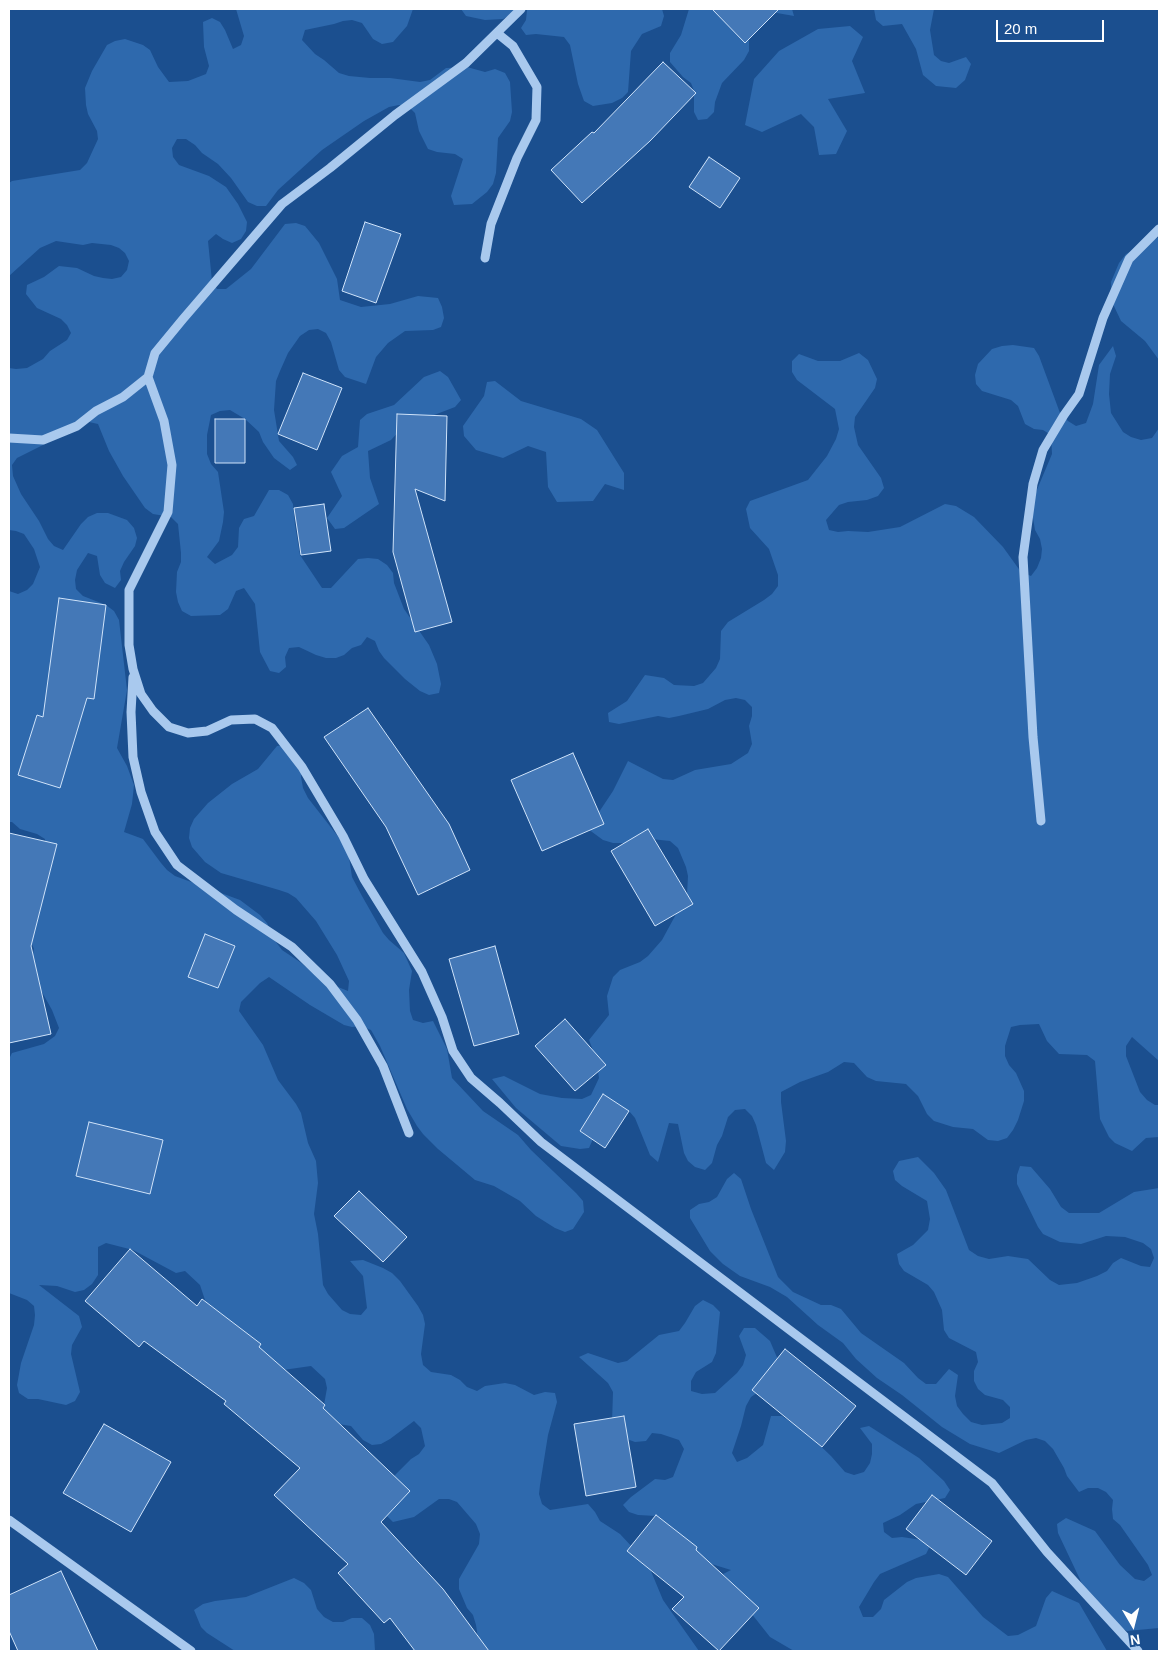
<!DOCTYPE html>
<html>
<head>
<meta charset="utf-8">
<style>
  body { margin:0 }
  #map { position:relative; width:1168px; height:1660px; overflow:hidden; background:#1b4f8f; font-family:Arial,sans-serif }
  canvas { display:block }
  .frame { position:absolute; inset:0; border:10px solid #fff; pointer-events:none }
  .north { position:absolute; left:1108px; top:1600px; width:50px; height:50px; -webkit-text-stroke:4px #1b4f8f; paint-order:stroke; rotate:172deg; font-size:14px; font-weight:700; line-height:20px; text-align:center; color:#fff }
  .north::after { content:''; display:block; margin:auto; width:18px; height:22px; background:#fff; clip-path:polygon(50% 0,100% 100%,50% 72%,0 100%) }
  .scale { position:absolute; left:996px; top:20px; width:108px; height:22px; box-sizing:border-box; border:2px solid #fff; border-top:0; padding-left:6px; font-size:15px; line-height:18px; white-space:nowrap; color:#fff; -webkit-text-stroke:4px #1b4f8f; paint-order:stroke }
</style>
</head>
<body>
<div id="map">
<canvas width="1168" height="1660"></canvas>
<div class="frame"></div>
<div class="north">N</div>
<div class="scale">20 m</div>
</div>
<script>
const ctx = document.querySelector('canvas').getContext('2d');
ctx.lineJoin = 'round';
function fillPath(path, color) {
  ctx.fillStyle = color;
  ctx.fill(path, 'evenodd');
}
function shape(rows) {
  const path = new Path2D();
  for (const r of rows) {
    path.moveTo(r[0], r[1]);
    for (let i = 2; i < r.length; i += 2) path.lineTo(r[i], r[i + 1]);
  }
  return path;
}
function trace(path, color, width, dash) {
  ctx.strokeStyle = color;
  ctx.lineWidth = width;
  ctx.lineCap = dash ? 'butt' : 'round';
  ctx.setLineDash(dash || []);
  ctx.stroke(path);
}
fillPath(shape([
  [236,9,413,9,407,26,393,42,382,44,373,39,362,23,352,20,343,21,334,24,305,30,302,40,315,54,324,60,339,73,349,76,370,78,390,78,420,82,430,80,446,68,467,67,485,72,495,69,505,73,510,82,512,112,510,121,498,138,496,173,493,184,487,192,472,204,454,205,451,196,463,159,455,154,437,152,428,149,419,131,415,113,408,106,399,105,389,107,364,121,322,150,278,190,266,206,257,206,248,202,231,178,218,164,202,153,195,145,186,139,177,139,172,148,173,157,179,165,209,176,226,187,238,204,247,222,246,231,241,239,232,243,223,239,216,234,208,241,212,281,217,289,226,289,251,269,285,224,296,223,305,226,319,243,337,279,340,300,361,307,390,304,418,296,438,298,442,307,444,318,441,327,433,330,405,331,388,343,376,357,366,384,345,377,339,370,331,342,326,333,318,329,309,330,300,336,288,353,280,371,276,381,274,410,279,441,293,457,297,465,290,470,274,458,263,442,259,432,245,419,230,410,220,411,211,415,207,435,207,454,211,464,218,472,224,512,223,522,219,541,207,557,215,564,232,555,238,547,239,528,244,519,254,516,269,490,279,490,288,495,293,504,295,525,300,555,322,588,331,588,358,559,368,558,378,559,387,565,393,573,394,583,404,609,429,645,437,664,441,684,439,693,429,695,420,691,405,679,384,658,379,651,375,641,367,637,361,645,352,648,344,655,336,658,326,658,316,655,299,647,289,648,285,657,286,667,279,673,270,671,260,652,255,604,244,588,236,591,228,609,220,615,191,616,182,611,178,602,176,592,177,572,181,562,181,553,178,524,171,517,153,514,145,508,123,476,109,451,98,424,89,422,49,436,43,445,17,458,12,465,13,476,21,494,39,521,48,539,54,546,63,550,81,524,88,517,97,513,108,513,127,520,134,528,137,538,135,546,124,562,120,571,121,580,115,588,105,583,100,575,97,556,88,553,77,570,75,580,76,589,83,596,106,605,114,611,119,620,127,690,117,748,127,766,134,785,132,804,124,832,143,839,161,863,167,870,175,876,240,900,260,915,267,923,276,942,282,950,300,962,323,981,348,991,349,981,337,955,316,921,296,898,288,893,279,890,221,873,205,862,192,847,189,838,190,828,194,819,208,803,232,784,258,769,277,746,286,745,302,767,301,777,303,788,308,798,340,839,349,857,352,877,362,896,383,933,389,940,404,953,412,971,409,990,410,1011,413,1020,423,1023,433,1021,447,1049,452,1078,483,1111,518,1135,531,1150,576,1193,583,1201,584,1212,573,1229,565,1232,555,1228,536,1216,520,1201,494,1186,475,1180,438,1149,423,1134,417,1126,407,1109,380,1046,371,1030,361,1026,352,1027,344,1025,310,1005,269,977,260,983,241,1002,239,1011,263,1045,278,1080,296,1104,301,1113,308,1143,316,1161,318,1183,314,1214,318,1234,323,1285,328,1294,342,1310,350,1314,361,1315,367,1308,363,1276,350,1261,363,1260,383,1268,392,1273,400,1281,418,1306,423,1315,425,1324,421,1354,423,1365,431,1372,451,1375,460,1380,467,1387,477,1391,485,1386,505,1383,515,1385,534,1395,545,1392,555,1393,557,1402,548,1435,540,1485,539,1494,542,1504,550,1510,588,1504,595,1512,600,1521,620,1534,648,1564,663,1600,699,1651,479,1651,479,1644,476,1625,473,1615,467,1608,459,1589,459,1579,479,1544,480,1534,476,1524,457,1502,449,1499,439,1499,414,1517,393,1522,386,1515,386,1486,396,1474,411,1459,419,1454,425,1446,421,1428,414,1421,390,1439,381,1444,372,1445,363,1440,351,1426,331,1423,325,1415,324,1405,327,1388,325,1379,311,1366,283,1370,206,1303,200,1285,185,1271,176,1273,133,1250,106,1243,98,1247,98,1275,92,1284,84,1290,75,1292,57,1286,39,1285,79,1316,82,1327,72,1345,71,1354,80,1392,75,1401,66,1405,38,1399,28,1399,19,1393,17,1385,21,1363,34,1325,35,1315,34,1306,27,1300,9,1293,9,1059,12,1053,44,1044,55,1036,59,1028,52,1010,38,985,32,958,34,949,31,942,46,848,45,839,37,834,20,829,12,822,9,822,9,591,18,594,27,590,33,584,40,567,34,549,24,534,16,531,9,530,9,368,16,369,27,368,43,359,50,351,67,340,71,333,67,325,61,319,37,308,26,294,27,285,44,277,59,266,77,268,94,276,103,278,112,279,121,277,127,270,129,261,125,253,119,248,111,245,92,243,83,245,56,241,40,248,9,276,9,183,12,181,80,170,87,163,98,139,97,131,88,114,86,105,85,88,92,71,107,45,115,41,125,39,143,45,150,50,158,67,169,82,188,81,206,74,209,66,204,47,203,22,212,18,220,22,225,30,233,49,241,45,244,36],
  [461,9,516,9,511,14,503,19,485,20,466,16],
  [523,9,662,9,664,16,661,26,642,34,631,51,628,92,622,98,612,103,593,106,584,101,578,84,570,45,564,37,536,34,526,35,521,28,526,20,527,10],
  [689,9,731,9,732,17,736,27,749,41,749,51,744,60,722,83,715,102,714,112,707,119,698,120,694,112,694,91,691,83,683,77,670,62,670,53,681,35],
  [763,9,792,9,794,16,777,13],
  [874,9,934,9,930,30,934,55,941,61,949,63,966,57,971,64,965,80,956,88,936,86,923,75,916,49,902,24,883,26,876,20],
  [850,26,863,37,852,61,865,93,828,99,847,131,836,154,819,155,814,127,801,114,762,132,745,125,754,79,779,51,818,29],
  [1159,237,1159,360,1145,341,1121,321,1112,302,1111,282,1119,263,1126,254],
  [1013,345,1034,348,1039,356,1060,413,1068,421,1076,426,1086,423,1093,404,1099,365,1113,346,1116,356,1110,374,1109,394,1111,413,1123,432,1131,437,1141,440,1152,438,1159,428,1159,1061,1132,1037,1126,1046,1126,1056,1140,1092,1147,1100,1155,1105,1159,1105,1159,1137,1146,1138,1132,1151,1115,1143,1109,1137,1100,1119,1095,1061,1087,1055,1059,1054,1047,1041,1039,1024,1020,1025,1011,1027,1005,1046,1005,1056,1009,1065,1016,1073,1024,1091,1024,1101,1018,1120,1013,1130,1007,1138,998,1141,988,1140,973,1129,953,1127,934,1121,927,1114,918,1096,906,1084,876,1081,867,1077,854,1063,844,1062,828,1072,800,1082,781,1092,781,1102,786,1141,785,1152,774,1170,766,1163,756,1125,752,1116,745,1109,735,1110,728,1117,722,1136,717,1145,712,1163,705,1170,695,1167,688,1161,684,1153,678,1124,669,1123,658,1162,650,1155,635,1118,629,1111,620,1105,593,1139,589,1148,580,1149,561,1146,516,1108,492,1079,504,1076,540,1094,562,1098,582,1099,591,1095,599,1078,596,1058,589,1040,609,1015,607,996,613,977,620,970,640,962,648,956,662,940,687,894,688,876,686,867,678,848,670,841,651,839,632,843,613,843,603,840,588,829,590,819,599,812,613,791,628,761,663,779,673,780,695,770,731,764,748,753,752,744,749,726,752,716,752,707,745,700,736,698,725,700,708,709,679,716,669,718,658,716,619,724,609,722,608,713,627,701,645,675,664,678,674,685,694,686,703,683,716,668,720,659,721,631,728,622,764,600,772,594,778,586,778,575,769,549,750,528,746,509,750,501,808,480,827,456,836,439,839,429,835,409,797,380,792,372,792,361,799,354,818,361,840,361,859,353,868,360,877,379,875,388,855,417,854,427,858,445,881,478,884,488,878,496,867,500,848,502,839,505,826,520,829,530,838,532,848,531,868,532,900,527,945,504,956,506,974,517,1003,547,1021,572,1031,576,1037,568,1041,558,1042,549,1040,539,1035,530,1032,512,1036,492,1052,454,1051,435,1043,430,1034,429,1025,424,1018,406,1011,400,982,391,976,384,975,375,978,364,992,349,1002,346],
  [440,371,448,377,461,400,455,407,403,427,391,440,368,451,370,478,379,504,344,528,335,529,327,518,342,496,331,472,342,456,358,447,360,420,367,414,394,405,424,377],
  [495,381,521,401,581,419,597,430,624,473,624,490,605,484,593,501,557,502,548,487,546,452,528,446,503,458,476,450,464,436,463,426,484,396,487,382],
  [918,1157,934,1173,946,1190,969,1250,978,1256,989,1259,1008,1256,1028,1259,1050,1280,1059,1285,1077,1283,1097,1276,1107,1271,1113,1263,1121,1258,1141,1266,1150,1267,1154,1258,1151,1249,1143,1243,1125,1237,1106,1236,1081,1244,1060,1242,1043,1234,1038,1227,1017,1184,1017,1175,1020,1166,1031,1167,1050,1189,1061,1207,1069,1213,1099,1213,1134,1192,1159,1188,1159,1628,1127,1631,1118,1626,1093,1607,1058,1533,1057,1524,1066,1518,1095,1531,1120,1565,1135,1579,1144,1581,1152,1575,1148,1565,1120,1525,1113,1519,1112,1509,1113,1500,1106,1492,1098,1488,1088,1488,1079,1492,1067,1476,1064,1468,1053,1449,1045,1441,1036,1438,1026,1440,999,1453,970,1444,942,1427,902,1395,877,1378,856,1359,843,1343,818,1325,787,1297,770,1287,740,1276,723,1264,710,1251,690,1218,690,1210,699,1204,709,1202,717,1197,727,1179,734,1173,741,1179,751,1209,778,1277,793,1292,821,1305,831,1305,841,1309,861,1333,904,1363,918,1378,926,1384,936,1384,949,1369,958,1375,955,1396,957,1406,963,1414,971,1422,982,1425,1002,1423,1010,1418,1010,1407,1003,1400,985,1395,978,1389,974,1381,974,1371,978,1362,976,1352,949,1338,944,1330,942,1310,934,1292,928,1285,904,1271,899,1264,897,1254,913,1245,928,1230,930,1219,927,1201,902,1186,895,1180,893,1171,899,1161],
  [703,1300,713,1305,720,1312,716,1353,712,1362,696,1372,691,1381,691,1391,702,1394,715,1393,737,1373,743,1365,746,1355,739,1336,744,1328,755,1328,770,1341,782,1369,779,1378,751,1397,746,1406,741,1426,732,1453,737,1462,747,1458,763,1445,771,1416,782,1416,809,1435,831,1456,845,1472,854,1475,864,1472,870,1463,872,1454,872,1444,860,1428,869,1426,919,1458,944,1481,950,1490,945,1498,916,1504,900,1515,883,1523,884,1532,892,1538,902,1537,922,1540,930,1546,926,1554,880,1574,874,1582,859,1607,863,1617,873,1617,881,1609,884,1600,907,1582,916,1578,939,1574,948,1577,983,1617,1008,1636,1018,1635,1036,1626,1046,1598,1052,1591,1079,1603,1107,1651,794,1651,770,1637,751,1613,742,1595,723,1574,731,1570,695,1559,673,1528,656,1516,638,1515,629,1512,623,1505,631,1497,655,1479,665,1480,673,1477,684,1449,679,1440,661,1434,652,1433,646,1441,635,1442,624,1438,612,1423,613,1392,608,1383,579,1357,588,1353,618,1363,627,1361,659,1335,679,1331,685,1323,695,1306],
  [294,1578,304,1583,311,1590,317,1609,324,1617,333,1622,343,1622,352,1618,362,1618,370,1625,374,1634,375,1651,235,1651,207,1633,201,1627,194,1610,203,1604,215,1601,246,1597]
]), '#2e69ad');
const building = shape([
  [712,9,779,9,745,43,712,9],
  [663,62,696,93,650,141,582,203,551,170,592,132,594,133,663,62],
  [709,157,740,178,720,208,689,187,709,157],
  [365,222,401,234,376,303,342,291,365,222],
  [303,373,342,388,317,450,278,434,303,373],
  [397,414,447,416,445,501,415,489,452,622,415,632,393,552,397,414],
  [215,419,245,419,245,463,215,463,215,419],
  [324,504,331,551,301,555,294,508,324,504],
  [59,598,106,605,94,699,87,698,60,788,18,775,37,715,43,717,59,598],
  [368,708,449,824,470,870,418,895,386,827,324,737,368,708],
  [573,753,604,824,542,851,511,780,573,753],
  [648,829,693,904,655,926,611,851,648,829],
  [9,833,57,844,31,946,51,1034,9,1043,9,833],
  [205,934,235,946,218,988,188,977,205,934],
  [495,946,519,1034,474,1046,449,959,495,946],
  [565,1019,606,1065,575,1091,535,1046,565,1019],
  [603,1094,629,1111,605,1148,580,1131,603,1094],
  [89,1122,163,1140,150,1194,76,1176,89,1122],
  [359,1191,407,1237,383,1262,334,1216,359,1191],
  [130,1249,197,1306,202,1299,261,1344,259,1347,325,1405,323,1408,410,1491,381,1522,443,1589,489,1651,415,1651,390,1618,384,1623,338,1573,348,1564,274,1495,300,1468,224,1404,226,1401,144,1341,139,1347,85,1301,130,1249],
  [785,1349,856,1406,822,1447,752,1390,785,1349],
  [624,1416,636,1487,586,1496,574,1424,624,1416],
  [104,1424,171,1462,131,1532,63,1493,104,1424],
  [932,1495,992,1541,966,1575,906,1529,932,1495],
  [656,1515,697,1547,696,1550,759,1608,719,1651,672,1609,684,1597,627,1551,656,1515],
  [61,1571,98,1651,18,1651,9,1631,9,1595,61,1571]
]);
fillPath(building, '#4478b7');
trace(building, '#cfe3fa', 1);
trace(shape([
  [485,258,491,224,517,158,536,120,537,87,513,46,497,33],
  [148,377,164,421,172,465,168,512,129,590,129,645,133,669,141,694,153,711,169,727,188,733,207,731,231,720,255,719,272,728,302,767,343,836,364,879,422,972,442,1017,453,1051,471,1078,500,1103,541,1142,992,1483,1047,1552,1138,1651],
  [9,438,43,440,77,426,96,411,123,397,148,377,155,353,183,319,282,204,330,168,395,115,466,63,521,9],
  [133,677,131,712,133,757,141,792,155,832,177,865,236,910,292,947,330,984,357,1020,383,1066,409,1133],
  [1041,821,1033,737,1023,557,1033,484,1043,450,1064,415,1079,394,1103,318,1129,259,1159,229],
  [9,1520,191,1651]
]), '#a9c9ee', 9);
</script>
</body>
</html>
